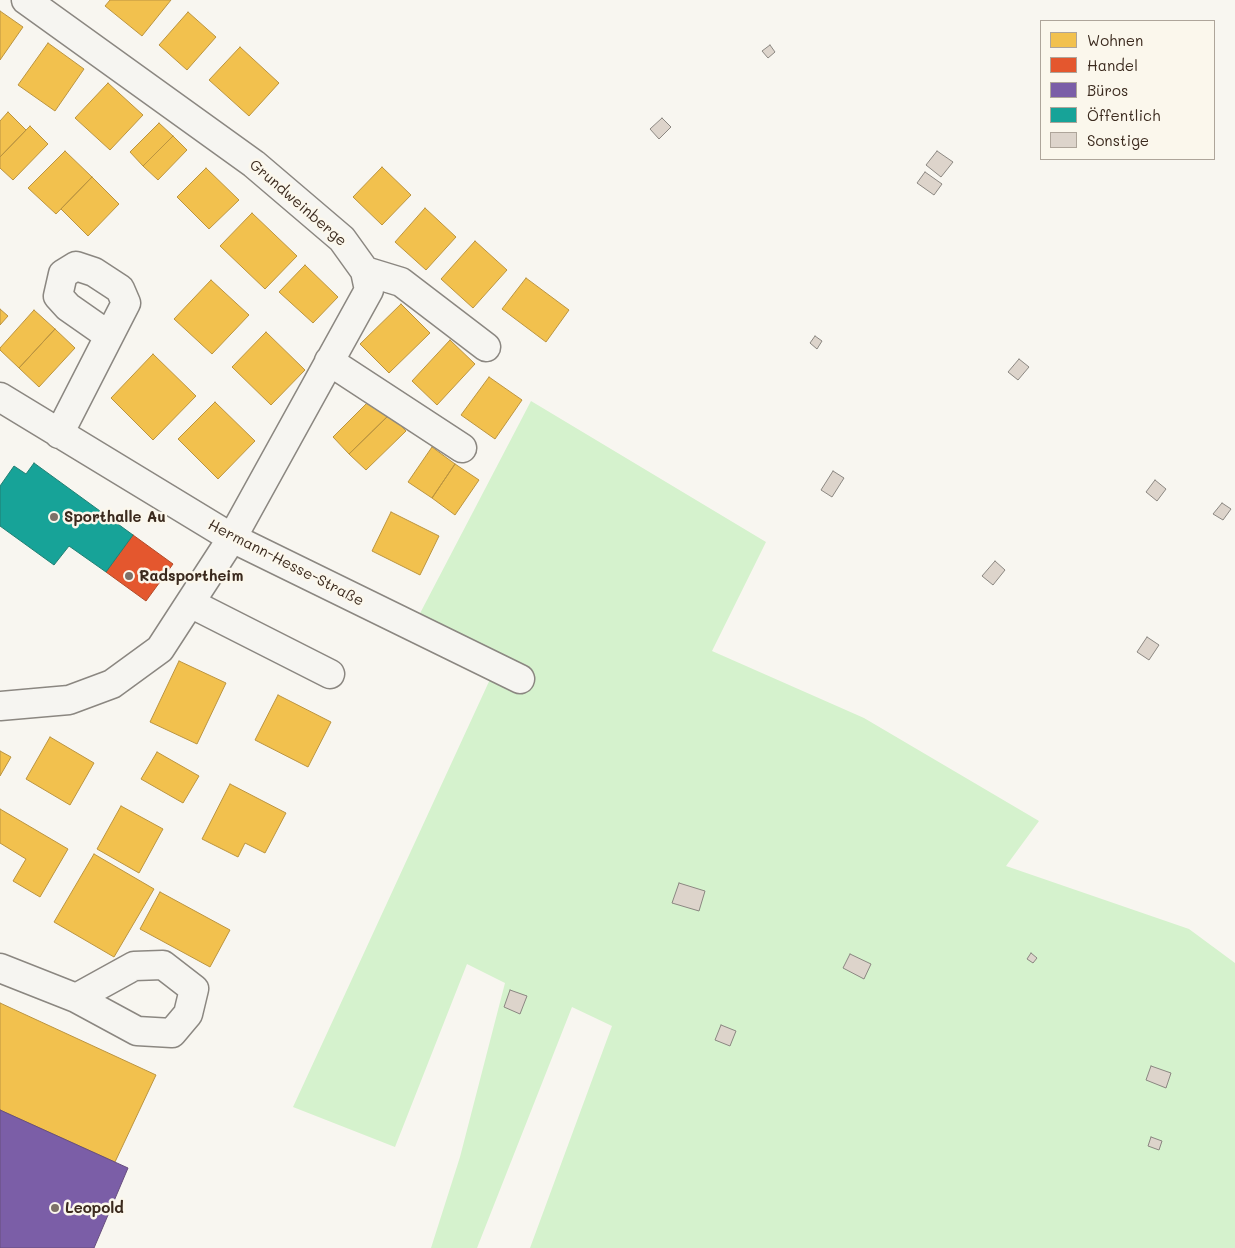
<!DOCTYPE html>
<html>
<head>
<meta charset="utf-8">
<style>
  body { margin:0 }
  #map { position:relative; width:1235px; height:1248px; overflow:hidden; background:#f8f6f0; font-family:Mali,sans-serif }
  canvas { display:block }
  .legend { position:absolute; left:1040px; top:20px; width:175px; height:140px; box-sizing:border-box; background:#fbf7ec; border:1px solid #aea59a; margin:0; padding:6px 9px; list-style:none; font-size:15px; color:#3b2a1e }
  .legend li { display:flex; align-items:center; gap:10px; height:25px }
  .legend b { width:25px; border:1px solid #aea59a }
</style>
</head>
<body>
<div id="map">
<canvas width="1235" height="1248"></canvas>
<ul class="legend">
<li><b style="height:14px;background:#f2c14e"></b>Wohnen</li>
<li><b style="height:14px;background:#e4572e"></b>Handel</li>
<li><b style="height:14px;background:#7b5ea7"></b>Büros</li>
<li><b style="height:14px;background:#17a398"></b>Öffentlich</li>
<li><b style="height:14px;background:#ddd4cb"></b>Sonstige</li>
</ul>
</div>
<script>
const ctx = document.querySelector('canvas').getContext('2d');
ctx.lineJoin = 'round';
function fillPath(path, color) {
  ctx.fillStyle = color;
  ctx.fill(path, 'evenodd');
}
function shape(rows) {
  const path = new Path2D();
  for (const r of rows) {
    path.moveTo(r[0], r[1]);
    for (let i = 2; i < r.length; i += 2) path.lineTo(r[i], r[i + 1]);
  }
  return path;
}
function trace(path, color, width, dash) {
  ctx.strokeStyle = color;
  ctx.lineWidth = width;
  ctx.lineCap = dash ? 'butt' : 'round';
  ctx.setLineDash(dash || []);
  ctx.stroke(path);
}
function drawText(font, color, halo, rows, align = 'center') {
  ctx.font = font + ' Mali,sans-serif';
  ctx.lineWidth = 5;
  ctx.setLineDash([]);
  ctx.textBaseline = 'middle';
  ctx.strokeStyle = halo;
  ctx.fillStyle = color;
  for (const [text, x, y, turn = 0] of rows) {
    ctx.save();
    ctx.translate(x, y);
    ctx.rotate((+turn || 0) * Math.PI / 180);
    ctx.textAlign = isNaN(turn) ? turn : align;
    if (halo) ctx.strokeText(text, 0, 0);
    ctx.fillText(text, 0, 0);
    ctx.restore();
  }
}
fillPath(shape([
  [531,401,766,542,712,651,864,718,1039,821,1006,866,1189,929,1235,963,1235,1248,530,1248,612,1026,572,1007,477,1248,431,1248,460,1157,505,983,467,964,395,1147,293,1107,498,662,416,621]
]), '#d5f2cd');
const homes = shape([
  [110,0,171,0,142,36,105,6,110,0],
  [0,11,23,27,0,60,0,11],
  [188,12,216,37,187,70,159,45,188,12],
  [48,43,84,69,55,111,18,85,48,43],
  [240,47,279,83,249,116,209,80,240,47],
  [108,83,143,115,110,150,75,118,108,83],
  [8,112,26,130,0,157,0,121,8,112],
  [159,123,173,136,143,166,130,152,159,123],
  [30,126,48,144,13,180,0,168,0,157,30,126],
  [173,136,187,150,158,180,143,166,173,136],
  [65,151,92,177,56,214,28,188,65,151],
  [382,167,411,195,382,225,353,197,382,167],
  [206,168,239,200,209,229,177,197,206,168],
  [92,177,119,204,88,236,61,209,92,177],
  [425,208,456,237,426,270,395,242,425,208],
  [252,213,297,256,265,289,220,246,252,213],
  [475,241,507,270,473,308,441,279,475,241],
  [305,265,338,297,313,323,279,292,305,265],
  [526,278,569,310,546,342,502,309,526,278],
  [211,280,249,315,212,354,174,319,211,280],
  [401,304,430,333,389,373,360,344,401,304],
  [0,309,8,316,0,325,0,309],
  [34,310,55,329,19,368,0,350,0,348,34,310],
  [55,329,75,348,39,387,19,368,55,329],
  [266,332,305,370,271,405,232,367,266,332],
  [450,340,475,364,437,405,412,381,450,340],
  [153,354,196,396,153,440,111,398,153,354],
  [489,377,522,400,495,439,461,415,489,377],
  [373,397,390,414,349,454,333,437,373,397],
  [215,402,255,441,218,479,178,439,215,402],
  [390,414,406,431,366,470,349,454,390,414],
  [432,447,455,464,432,498,408,482,432,447],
  [455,464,479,480,455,515,432,498,455,464],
  [391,512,439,536,420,575,372,551,391,512],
  [179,661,226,683,197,744,150,722,179,661],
  [278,695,331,722,308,767,255,740,278,695],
  [50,737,94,763,70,805,26,779,50,737],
  [0,751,11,757,0,776,0,751],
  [157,752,199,776,183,803,141,779,157,752],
  [230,784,286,813,265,853,245,843,238,857,202,839,230,784],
  [121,806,163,829,139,873,97,849,121,806],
  [0,809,68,849,40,897,13,881,26,859,0,843,0,809],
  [94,854,154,889,114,957,54,922,94,854],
  [160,892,230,930,210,967,140,929,160,892],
  [0,1003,156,1075,115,1162,0,1110,0,1003]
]);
fillPath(homes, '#f2c14e');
trace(homes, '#bb9440', 1);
const shops = shape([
  [133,535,173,564,146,601,106,572,133,535]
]);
fillPath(shops, '#e4572e');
trace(shops, '#b14a29', 1);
const offices = shape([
  [0,1110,128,1168,94,1248,0,1248,0,1110]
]);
fillPath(offices, '#7b5ea7');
trace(offices, '#684e7e', 1);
const public = shape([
  [34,463,133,535,106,572,69,546,54,565,0,526,0,486,14,466,26,474,34,463]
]);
fillPath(public, '#17a398');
trace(public, '#227f73', 1);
const building = shape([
  [770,45,775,52,768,58,762,51,770,45],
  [662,118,671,127,659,139,650,129,662,118],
  [937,151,953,162,941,177,926,165,937,151],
  [925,172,942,184,934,195,917,183,925,172],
  [815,336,822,341,817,349,810,343,815,336],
  [1019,359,1029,367,1018,380,1008,372,1019,359],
  [833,471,844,478,832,497,821,490,833,471],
  [1155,480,1166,489,1157,501,1146,492,1155,480],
  [1222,503,1231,509,1223,520,1213,514,1222,503],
  [995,561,1005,570,993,585,982,576,995,561],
  [1147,637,1159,645,1149,660,1137,652,1147,637],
  [679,883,705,891,699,911,672,903,679,883],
  [1031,953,1037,958,1033,963,1027,959,1031,953],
  [850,954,871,964,864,979,843,968,850,954],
  [510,990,527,996,520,1014,504,1007,510,990],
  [721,1025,736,1031,730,1046,715,1040,721,1025],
  [1151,1066,1171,1073,1166,1088,1146,1080,1151,1066],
  [1151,1137,1162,1141,1159,1150,1148,1146,1151,1137]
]);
fillPath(building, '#ddd4cb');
trace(building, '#8b8781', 1);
const minor = shape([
  [365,271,401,282,486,347],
  [329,361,462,448],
  [0,397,232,538,520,679],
  [59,434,126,303,120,289,94,272,76,266,63,274,58,296,68,307,108,335],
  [190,603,330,674],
  [0,706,69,700,112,684,160,649,232,538,369,290,365,271,342,239,254,164,26,0],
  [0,968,76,998,137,1031,172,1033,188,1014,194,989,163,965,134,966,76,998]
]);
trace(minor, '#8b8781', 31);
trace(minor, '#f6f5f1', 28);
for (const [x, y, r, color] of [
  [54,517,5,"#7d7168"],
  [129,576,5,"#7d7168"],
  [55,1208,5,"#7d7168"]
]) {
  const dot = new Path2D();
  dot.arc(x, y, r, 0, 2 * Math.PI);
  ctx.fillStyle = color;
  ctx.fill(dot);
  trace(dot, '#fbf7ec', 2);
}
drawText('15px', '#3b2a1e', '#fbf7ec', [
  ["Grundweinberge",298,203,41],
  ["Hermann-Hesse-Straße",286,563,27]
]);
drawText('bold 15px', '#3b2a1e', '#fbf7ec', [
  ["Sporthalle Au",64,517],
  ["Radsportheim",139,576],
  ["Leopold",65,1208]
], 'left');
</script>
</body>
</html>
